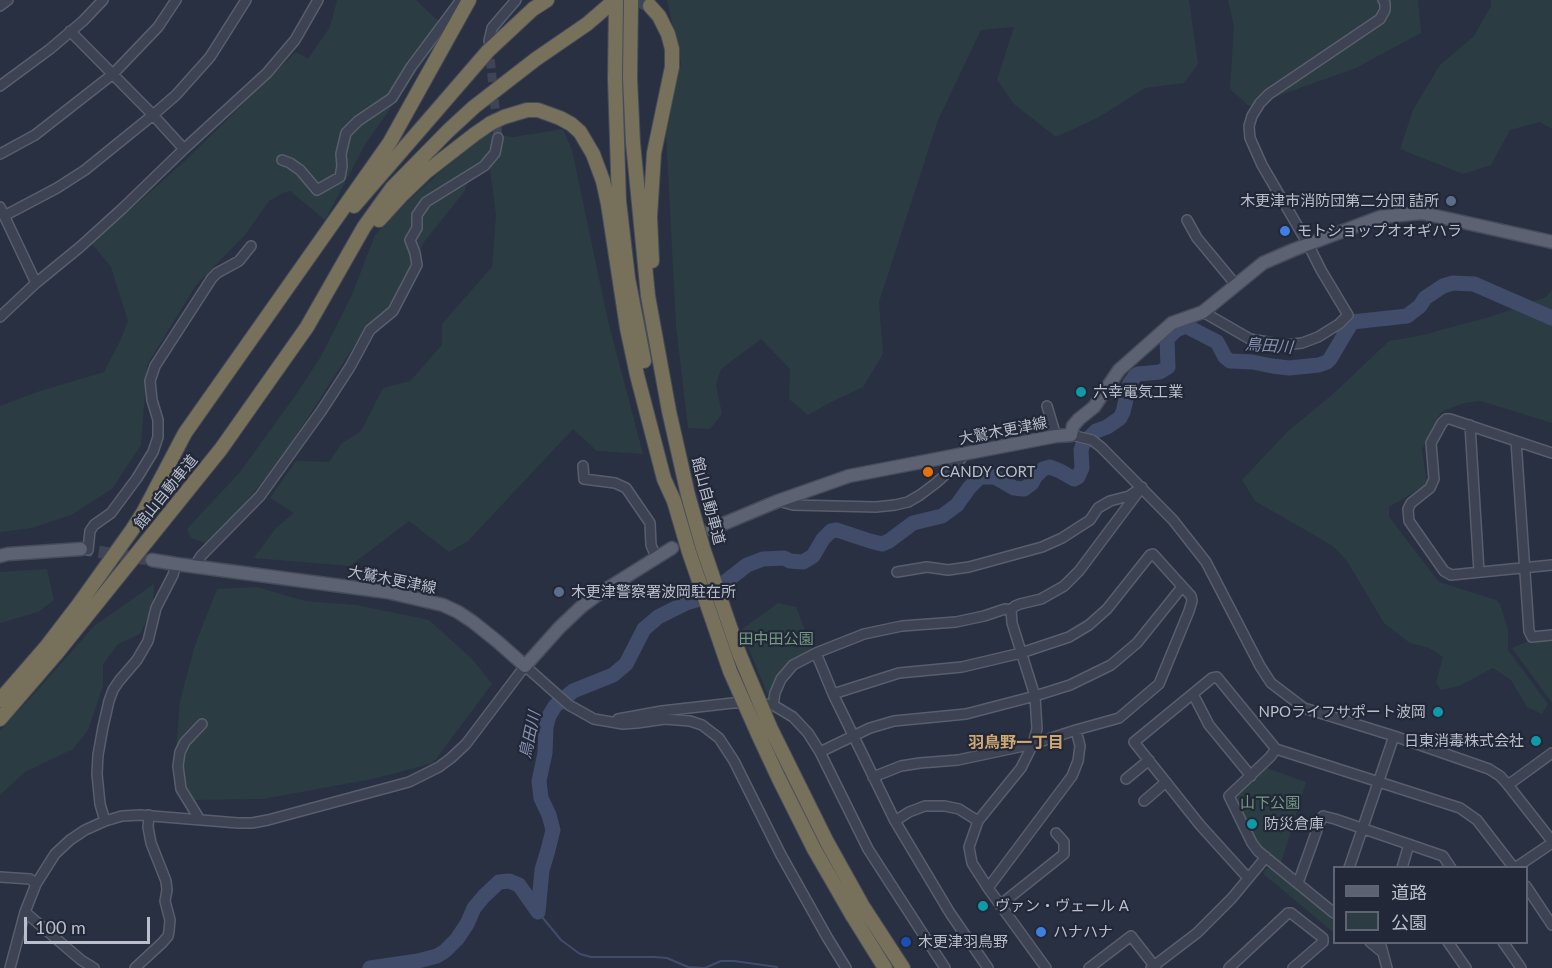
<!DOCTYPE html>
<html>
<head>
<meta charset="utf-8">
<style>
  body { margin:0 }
  #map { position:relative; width:1552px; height:968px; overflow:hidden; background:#293042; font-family:Lato,"Noto Sans JP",sans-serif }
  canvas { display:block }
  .legend { position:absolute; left:1333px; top:866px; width:195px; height:78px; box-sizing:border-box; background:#222837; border:2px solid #5f6473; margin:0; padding:8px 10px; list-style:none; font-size:18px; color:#bbbfcc }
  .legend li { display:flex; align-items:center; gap:12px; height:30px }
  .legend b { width:30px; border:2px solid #5f6473 }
  .scale { position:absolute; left:24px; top:917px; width:126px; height:27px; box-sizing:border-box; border:3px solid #bbbfcc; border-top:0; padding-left:8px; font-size:18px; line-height:21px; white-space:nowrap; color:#bbbfcc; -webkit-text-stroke:4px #222837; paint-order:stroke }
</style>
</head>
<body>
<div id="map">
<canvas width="1552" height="968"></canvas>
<ul class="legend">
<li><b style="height:8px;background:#5c6271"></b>道路</li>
<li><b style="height:16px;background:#2b3d43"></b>公園</li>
</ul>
<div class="scale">100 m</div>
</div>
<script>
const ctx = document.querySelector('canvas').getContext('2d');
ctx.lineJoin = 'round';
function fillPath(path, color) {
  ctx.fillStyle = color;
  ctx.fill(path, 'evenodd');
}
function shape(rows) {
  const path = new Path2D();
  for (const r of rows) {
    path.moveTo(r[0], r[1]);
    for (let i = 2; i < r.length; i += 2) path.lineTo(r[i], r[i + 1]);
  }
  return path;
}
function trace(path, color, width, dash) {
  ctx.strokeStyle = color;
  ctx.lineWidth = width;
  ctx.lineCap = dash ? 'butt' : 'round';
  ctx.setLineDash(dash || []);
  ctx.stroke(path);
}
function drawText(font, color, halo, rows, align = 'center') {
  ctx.font = font + ' Lato,"Noto Sans JP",sans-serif';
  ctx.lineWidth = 4.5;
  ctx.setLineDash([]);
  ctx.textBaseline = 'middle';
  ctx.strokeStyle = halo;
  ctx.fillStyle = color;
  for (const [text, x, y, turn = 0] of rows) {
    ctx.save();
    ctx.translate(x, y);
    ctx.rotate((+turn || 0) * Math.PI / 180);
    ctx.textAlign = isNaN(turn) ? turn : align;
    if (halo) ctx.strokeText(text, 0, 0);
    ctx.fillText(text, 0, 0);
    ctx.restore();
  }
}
fillPath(shape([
  [337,0,416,0,447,29,366,143,325,220,290,191,283,193,269,201,245,235,196,285,147,365,141,445,112,489,71,515,32,528,0,532,0,406,37,392,104,372,119,343,128,321,111,267,92,244,186,160,296,52,308,59,330,27],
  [667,0,1189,0,1198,64,1184,83,1145,88,1099,117,1056,137,1014,104,997,80,1014,27,981,30,938,120,879,302,883,354,863,387,831,402,808,415,789,399,790,369,761,339,721,369,716,385,722,414,710,429,688,428,676,325,666,134,681,63],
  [1228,0,1418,0,1421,33,1356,68,1249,106,1230,89,1234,26],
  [1491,0,1552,0,1552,129,1540,122,1510,130,1491,165,1463,174,1400,149,1413,110,1440,65,1474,36,1491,6],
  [563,129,572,150,608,321,643,454,597,451,573,429,468,541,449,552,409,521,350,566,254,558,276,528,294,513,270,498,296,461,329,462,342,443,361,431,383,388,410,381,442,345,442,324,492,267,496,215,490,169,474,167,464,192,424,242,412,267,387,311,368,324,278,464,242,506,206,543,191,538,187,529,240,472,295,396,320,358,352,295,375,235,408,201,440,172,479,140,490,133,513,137],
  [1552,290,1552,423,1481,401,1464,403,1441,412,1422,449,1427,484,1389,507,1389,517,1439,582,1496,600,1500,604,1508,630,1508,650,1548,704,1542,714,1527,707,1511,680,1493,668,1459,686,1441,690,1436,683,1443,657,1429,648,1410,643,1384,623,1347,561,1333,546,1255,501,1242,480,1288,431,1332,395,1389,341,1419,336,1493,316,1546,297],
  [47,569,54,600,38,612,0,623,0,572],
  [154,584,153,606,140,634,118,644,103,664,103,686,88,730,73,749,25,772,0,795,0,731,43,684,94,626],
  [257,587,305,601,357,605,429,620,473,660,492,684,433,763,377,778,263,799,187,800,175,762,180,701,195,645,217,589],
  [778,603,796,607,813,651,774,687,768,695,741,630],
  [1552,640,1552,703,1512,648,1529,641],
  [1264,767,1306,782,1281,863,1259,846,1235,801,1237,795],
  [1267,868,1272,869,1334,921,1334,933,1277,885,1265,876,1263,872]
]), '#2b3d43');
trace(shape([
  [538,912,561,940,580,954,591,957,654,957,667,958,688,967,705,968,721,961,734,961,777,967]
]), '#404c6a', 2);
trace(shape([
  [538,912,542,870,548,850,553,830,549,815,541,798,539,781,545,753,546,727,549,716,555,706,573,691,613,675,626,664,644,629,658,617,686,603,706,597,747,565,763,559,784,558,790,561,803,562,813,556,823,539,831,531,837,530,870,541,882,544,889,541,913,523,942,516,957,505,969,488,979,478,983,477,995,477,1014,488,1024,489,1032,483,1035,477,1043,469,1050,467,1060,471,1074,479,1078,477,1082,468,1081,450,1083,444,1096,431,1107,427,1120,418,1123,412,1130,383,1135,376,1138,374,1160,372,1168,367,1167,339,1176,330,1186,326,1217,342,1225,357,1230,361,1252,362,1272,366,1289,368,1319,365,1327,362,1330,359,1352,322,1407,316,1420,306,1425,298,1443,286,1453,283,1474,284,1552,318],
  [370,968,418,961,437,956,445,951,457,939,467,924,474,908,484,896,499,882,509,881,519,885,538,912]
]), '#404c6a', 15);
trace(shape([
  [489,46,498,138]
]), '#3f4557', 9, [9, 4.5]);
trace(shape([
  [81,549,152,560]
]), '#3f4557', 12, [12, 6]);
trace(shape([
  [639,0,650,6]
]), '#3f4557', 14, [14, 7]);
const minor = shape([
  [0,6,8,0],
  [70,31,153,115,184,149],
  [489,41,492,28,516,0],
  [0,86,50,49,83,21,103,0],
  [0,154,35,135,113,74,158,27,176,0],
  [282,160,290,163,300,170,317,190,340,177,342,166,341,154,346,133,358,121,392,98,411,67,461,0],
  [0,207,36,283],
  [4,216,57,188,85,170,153,115,176,95,210,57,246,0],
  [1187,220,1197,238,1236,285],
  [1203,312,1250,339,1285,345,1302,343,1318,337,1339,324,1348,315,1321,270,1308,244,1262,165,1250,138,1249,126,1252,116,1260,103,1269,94,1380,19,1385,10,1385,3,1383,0],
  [0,317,36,283,80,247,123,208,184,149,267,73,295,40,318,0],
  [1047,406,1056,436],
  [1470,425,1479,572],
  [1071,435,1092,440,1101,447,1173,520,1206,562,1260,666,1271,683,1304,708,1394,736,1489,769,1500,776,1508,785,1552,841],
  [1516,441,1529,631,1532,637,1552,635],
  [1552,453,1450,419,1446,419,1442,423,1431,443,1434,479,1430,488,1411,503,1408,509,1409,521,1444,571,1451,575,1552,565],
  [583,466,584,479,615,483,626,488,650,523,651,545,656,557],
  [778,501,793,505,876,507,895,505,908,502,920,495,936,483,957,464,965,453],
  [88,550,90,531,94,525,111,513,137,478,153,452,158,437,158,420,152,400,150,381,155,366,212,278,217,273,239,261,251,246],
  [194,567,201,556,260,496,322,410,350,367,370,330,393,311,417,265,415,253,410,240,417,228,417,215,426,202,484,166,495,153,498,138],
  [897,572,927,567,948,570,969,567,1042,547,1062,538,1090,520,1098,508,1110,501,1129,496,1138,490],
  [816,653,833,694,895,821,950,913,988,968],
  [833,694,899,673,962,667,1021,653,1069,637,1089,625,1107,609,1150,555,1153,554,1191,596,1192,601,1189,611,1159,684,1119,718,1076,730,1033,744,958,760,920,763,901,766,873,777],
  [1193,694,1209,725,1251,776],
  [773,705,775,693,781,679,793,665,816,653,864,634,902,626,956,622,984,616,1005,609,1011,610],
  [618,719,662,711,733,703,756,703,773,705,793,717,808,733,820,752,868,849,945,968],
  [1276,749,1270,757,1229,796,1252,843,1258,851,1334,913],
  [820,752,870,728,894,721,966,714,1035,696,1070,685,1111,665,1137,643,1182,587],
  [1126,779,1149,760],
  [1508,785,1552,753],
  [1144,801,1166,782],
  [200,820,181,789,178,766,180,752,185,742,202,724],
  [105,821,100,804,97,774,98,755,103,727,109,701,113,690,119,681,137,660,148,641,156,608,173,575,176,564],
  [895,821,909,812,925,806,945,806,959,809,978,821],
  [1349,868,1394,736],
  [1402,868,1409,844],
  [1515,868,1552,843],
  [0,877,30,879,36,884],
  [1248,878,1200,825,1134,742,1212,678,1217,677,1276,749,1460,808,1477,820,1514,868],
  [1298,883,1321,819,1323,816,1335,819,1443,856,1451,868],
  [1526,886,1552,925],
  [988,888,1072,776,1078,761,1080,746,1076,730],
  [1000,905,1064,854,1064,842,1056,833],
  [25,912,81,960,94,968],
  [1370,942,1382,952],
  [1380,942,1387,968],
  [1448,942,1466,968],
  [1503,942,1521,968],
  [10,968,25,912,36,884,55,854,70,840,85,830,105,821,122,816,140,815,238,823,252,823,268,820,409,782,439,767,451,758,466,744,525,666,569,705,594,719,623,724,637,723,665,719,690,721,702,725,719,738,734,761,781,855,827,937,846,968],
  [135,968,162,943,168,936,169,931,170,920,165,901,167,890,166,881,151,843,148,827,149,815],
  [1046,968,988,888,972,863,969,847,978,821,1021,768,1033,744,1037,729,1035,696,1012,623,1011,610,1015,606,1020,604,1041,599,1064,586,1079,571,1142,487],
  [1089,968,1131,936,1156,968],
  [1151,968,1197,933,1232,898,1266,857],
  [1229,968,1288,913,1291,913,1323,938,1323,942,1293,968]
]);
const major = shape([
  [711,529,778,501,849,476,1056,436,1071,435,1073,426,1079,419,1094,407,1119,370,1172,323,1203,312,1263,263,1293,250,1380,217,1422,213,1552,242],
  [0,556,8,554,81,549],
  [152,560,176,564,387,592,443,605,458,612,473,622,498,642,525,666,559,628,581,607,600,593,672,548]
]);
const highway = shape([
  [616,0,615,79,619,201,628,278,644,361],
  [631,0,630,78,633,143,648,296,669,411,688,495],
  [650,6,659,16,668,34,672,49,672,67,654,153,650,217,652,261],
  [354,206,488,51,533,9,547,0],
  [379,220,401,196,426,172,475,134,491,123,504,117,527,110,538,110,560,118,571,124,580,132,593,154,603,181,608,204,627,328,637,375,664,479,674,501],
  [0,700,46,647,79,604,132,530,144,511,185,433,390,142,469,0],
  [0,719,56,654,221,449,307,327,364,227,392,188,448,131,474,107,536,59,587,24,615,0],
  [770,727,827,842,862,905,903,968],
  [758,734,779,779,814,849,852,915,885,968]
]);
trace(minor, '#595e6c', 12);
trace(major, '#474c5b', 15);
trace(highway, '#454b59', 16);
trace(minor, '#3d4352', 9);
trace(major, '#5c6271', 12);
trace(highway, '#77705b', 14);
const highwayBridge = shape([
  [688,495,703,548,739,653,770,727],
  [674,501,689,552,730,671,758,734]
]);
trace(highwayBridge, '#454b59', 16, []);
trace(highwayBridge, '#77705b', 14);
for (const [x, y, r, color] of [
  [1451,201,6,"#5c6f8a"],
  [1285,231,6,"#3f7fe0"],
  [1081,392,6,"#0f9aa8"],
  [928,472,6,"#e8710a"],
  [559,592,6,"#5c6f8a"],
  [1438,712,6,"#0f9aa8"],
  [1536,741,6,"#0f9aa8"],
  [1252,824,6,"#0f9aa8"],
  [983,906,6,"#0f9aa8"],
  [1041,932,6,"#3f7fe0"],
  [906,942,6,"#1a4fb4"]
]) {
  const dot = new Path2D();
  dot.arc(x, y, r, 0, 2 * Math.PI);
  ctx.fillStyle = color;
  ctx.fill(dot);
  trace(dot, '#222837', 2);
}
drawText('15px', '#bbbfcc', '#222837', [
  ["木更津市消防団第二分団 詰所",1439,201,"right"],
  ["モトショップオオギハラ",1297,231],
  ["六幸電気工業",1093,392],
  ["CANDY CORT",940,472],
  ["木更津警察署波岡駐在所",571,592],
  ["NPOライフサポート波岡",1426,712,"right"],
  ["日東消毒株式会社",1524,741,"right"],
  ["防災倉庫",1264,824],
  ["ヴァン・ヴェール A",995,906],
  ["ハナハナ",1053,932],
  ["木更津羽鳥野",918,942]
], 'left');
drawText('15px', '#bbbfcc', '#222837', [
  ["大鷲木更津線",1003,431,-11],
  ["館山自動車道",166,492,-51],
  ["館山自動車道",708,501,75],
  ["大鷲木更津線",392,580,11]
]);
drawText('15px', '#749b82', '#222837', [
  ["田中田公園",776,639],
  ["山下公園",1270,803]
]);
drawText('italic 16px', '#8590b1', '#222837', [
  ["鳥田川",1269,346,4],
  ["鳥田川",530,735,-78]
]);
drawText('bold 16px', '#d0a872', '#222837', [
  ["羽鳥野一丁目",1016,743]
]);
</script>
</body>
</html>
